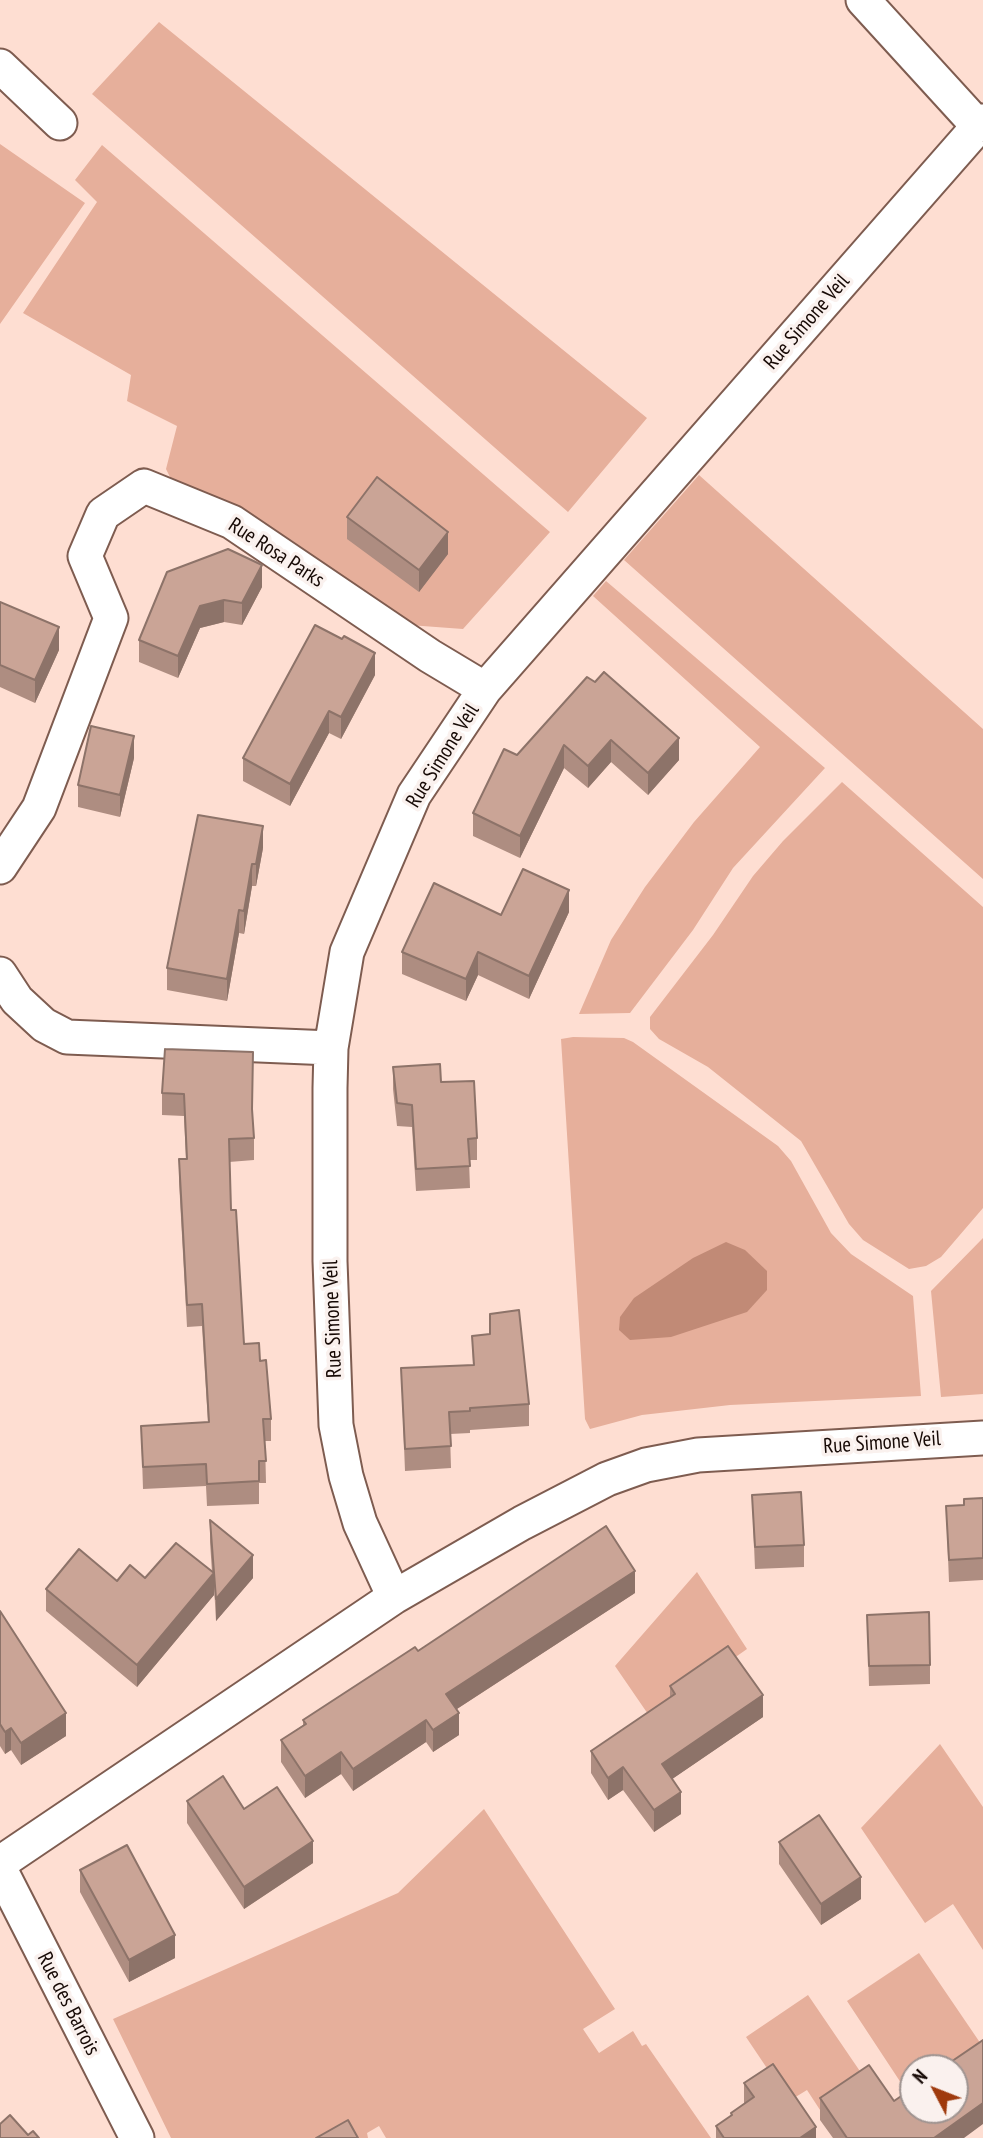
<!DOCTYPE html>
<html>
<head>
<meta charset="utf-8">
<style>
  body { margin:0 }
  #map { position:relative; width:983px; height:2138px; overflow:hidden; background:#feded2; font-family:"PT Sans Narrow",sans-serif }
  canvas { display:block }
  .north { position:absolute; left:899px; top:2054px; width:70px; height:70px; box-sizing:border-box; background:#faf1ee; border:2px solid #9f9491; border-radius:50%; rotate:312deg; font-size:19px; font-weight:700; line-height:28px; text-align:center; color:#160905 }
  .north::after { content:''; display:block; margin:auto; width:24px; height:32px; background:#9f3a0d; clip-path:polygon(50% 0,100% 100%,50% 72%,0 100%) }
</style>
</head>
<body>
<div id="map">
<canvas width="983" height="2138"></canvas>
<div class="north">N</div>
</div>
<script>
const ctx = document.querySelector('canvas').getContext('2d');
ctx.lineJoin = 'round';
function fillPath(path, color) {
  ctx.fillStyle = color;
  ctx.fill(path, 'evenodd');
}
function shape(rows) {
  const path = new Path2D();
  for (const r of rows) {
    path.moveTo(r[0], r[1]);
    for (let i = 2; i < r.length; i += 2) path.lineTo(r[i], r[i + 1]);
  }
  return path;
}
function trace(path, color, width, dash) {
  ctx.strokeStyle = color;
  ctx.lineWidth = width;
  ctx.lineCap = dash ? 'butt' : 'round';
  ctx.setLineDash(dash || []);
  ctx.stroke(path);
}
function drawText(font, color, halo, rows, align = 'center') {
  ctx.font = font + ' "PT Sans Narrow",sans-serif';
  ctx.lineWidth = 7;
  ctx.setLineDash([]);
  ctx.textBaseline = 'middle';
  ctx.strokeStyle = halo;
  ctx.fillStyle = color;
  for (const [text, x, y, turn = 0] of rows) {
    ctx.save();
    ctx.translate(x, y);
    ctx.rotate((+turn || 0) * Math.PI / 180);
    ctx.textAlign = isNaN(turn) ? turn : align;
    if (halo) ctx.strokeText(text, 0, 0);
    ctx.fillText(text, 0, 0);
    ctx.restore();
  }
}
fillPath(shape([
  [159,22,647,418,568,512,92,94],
  [0,144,85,203,0,324],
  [102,145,550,532,463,629,409,625,291,540,171,479,166,469,177,426,127,401,131,375,23,313,97,202,75,180],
  [699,475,983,729,983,879,624,560],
  [606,581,825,768,733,868,693,930,630,1013,579,1014,611,940,645,887,694,822,760,747,593,596],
  [842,782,983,907,983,1208,941,1257,926,1266,909,1269,863,1240,849,1224,801,1141,708,1067,659,1039,650,1029,650,1017,713,935,753,876,783,841],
  [573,1037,624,1038,633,1042,778,1146,791,1161,831,1233,851,1254,913,1296,921,1396,730,1405,642,1415,590,1429,585,1419,561,1039],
  [983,1238,983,1394,941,1397,931,1291],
  [697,1572,747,1649,650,1717,615,1666],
  [940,1744,983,1807,983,1950,953,1904,925,1923,861,1828],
  [484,1809,615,2009,583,2029,599,2053,633,2031,642,2046,646,2044,711,2138,386,2138,379,2126,367,2133,368,2138,171,2138,113,2019,398,1893],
  [919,1953,983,2047,959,2073,950,2059,936,2068,913,2068,913,2083,905,2089,847,2001],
  [808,1995,868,2083,822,2113,807,2090,789,2101,746,2037]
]), '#e6af9b');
fillPath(shape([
  [726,1242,745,1250,767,1271,767,1290,747,1312,671,1337,630,1340,619,1330,620,1317,634,1298,693,1258]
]), '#c18a76');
const street = shape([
  [863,0,978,126],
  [0,66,60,123],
  [0,867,39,808,111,618,85,556,103,514,144,486,232,522,430,656,485,689],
  [0,974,17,1000,44,1025,67,1037,331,1048],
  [394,1597,360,1523,346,1476,336,1425,330,1261,330,1088,331,1048,347,952,414,795,485,689,983,121],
  [0,1863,394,1597,522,1523,607,1479,646,1465,698,1455,983,1438],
  [0,1869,137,2138]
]);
trace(street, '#7e5c50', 37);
trace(street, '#fff', 33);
fillPath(shape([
  [347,517,448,554,419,592,347,539],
  [167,572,262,587,242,625,224,622,200,628,178,678,139,662,139,640],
  [0,602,59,650,35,703,0,687],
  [342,639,375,675,341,739,329,733,290,806,243,781,243,758],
  [587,677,679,760,648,795,611,762,588,788,564,768,520,858,473,836,473,813,517,755],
  [134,758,120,817,78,807,78,785],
  [263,848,256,886,252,886,244,934,239,933,227,1001,167,990,167,968],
  [569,912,529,999,478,975,466,1001,402,974,402,952,501,915],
  [393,1067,441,1082,477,1138,477,1160,469,1160,470,1188,416,1191,412,1127,397,1126,393,1089],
  [253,1074,252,1115,254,1138,254,1160,229,1162,231,1210,244,1344,260,1361,271,1419,271,1441,265,1441,266,1483,259,1483,259,1504,207,1506,206,1486,143,1489,141,1426,208,1422,202,1326,187,1327,179,1181,179,1159,186,1159,184,1116,162,1115,162,1093],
  [490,1314,529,1404,529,1426,470,1430,470,1433,450,1434,451,1468,405,1471,401,1368,473,1365,472,1336,490,1334],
  [752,1495,804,1545,804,1567,755,1569],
  [983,1498,983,1580,949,1582,946,1506,964,1505],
  [210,1520,253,1578,216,1621,214,1586,214,1595,137,1687,46,1611,46,1589,212,1572,210,1542],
  [635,1593,457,1709,459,1735,433,1752,426,1742,353,1791,341,1774,305,1798,281,1762,281,1740,303,1725,303,1720,418,1651],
  [0,1611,66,1736,21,1765,11,1750,5,1754,0,1746],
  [867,1615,930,1665,930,1684,869,1686],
  [670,1686,763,1717,672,1779,681,1814,654,1832,623,1790,608,1800,591,1773,591,1751,670,1697],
  [187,1801,244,1809,313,1863,244,1909,187,1823],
  [779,1842,861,1899,821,1925,779,1864],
  [80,1870,175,1958,129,1982,80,1892],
  [744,2083,816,2138,716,2138,716,2126,731,2116,731,2113,744,2104],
  [820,2098,894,2101,964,2138,833,2138,820,2120]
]), '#ae8d81');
fillPath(shape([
  [448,532,448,554,419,592,419,570],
  [262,565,262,587,242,625,242,603],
  [224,600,224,622,200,628,178,678,178,656,200,606],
  [59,627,59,650,35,703,35,680],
  [375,653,375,675,341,739,341,717],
  [329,711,329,733,290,806,290,784],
  [134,736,134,758,120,817,120,795],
  [679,738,679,760,648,795,648,773],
  [611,740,611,762,588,788,588,766],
  [564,745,564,768,520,858,520,836],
  [263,826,263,848,256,886,256,864],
  [252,864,252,886,244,934,244,911],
  [569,890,569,912,529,999,529,976],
  [239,910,239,933,227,1001,227,979],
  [478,952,478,975,466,1001,466,979],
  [253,1555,253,1578,216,1621,216,1599],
  [635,1571,635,1593,446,1716,446,1694],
  [214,1573,214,1595,137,1687,137,1665],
  [763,1695,763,1717,662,1786,662,1764],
  [66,1713,66,1736,21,1765,21,1743],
  [459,1713,459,1735,433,1752,433,1730],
  [426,1720,426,1742,353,1791,353,1769],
  [11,1728,11,1750,5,1754,5,1732],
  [341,1752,341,1774,305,1798,305,1776],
  [623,1767,623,1790,608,1800,608,1778],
  [681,1792,681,1814,654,1832,654,1810],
  [313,1841,313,1863,244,1909,244,1887],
  [861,1877,861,1899,821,1925,821,1904],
  [175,1935,175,1958,129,1982,129,1960],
  [983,2103,983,2124,964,2138,934,2138],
  [816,2127,816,2138,800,2138]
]), '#8d7369');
const building = shape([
  [377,477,448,532,419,570,347,517,377,477],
  [228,549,262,565,242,603,224,600,200,606,178,656,139,640,167,572,228,549],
  [0,602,59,627,35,680,0,665,0,602],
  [315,625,342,639,344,636,375,653,341,717,329,711,290,784,243,758,315,625],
  [604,672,679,738,648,773,611,740,588,766,564,745,520,836,473,813,504,749,517,755,587,677,595,682,604,672],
  [91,726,134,736,120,795,78,785,91,726],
  [198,815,263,826,256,864,252,864,244,911,239,910,227,979,167,968,198,815],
  [523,869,569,890,529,976,478,952,466,979,402,952,434,883,501,915,523,869],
  [165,1049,253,1052,252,1109,254,1138,229,1139,231,1210,236,1210,244,1344,259,1343,260,1361,266,1360,271,1419,263,1419,266,1461,259,1461,259,1481,207,1484,206,1464,143,1467,141,1426,209,1422,202,1304,187,1305,179,1159,187,1159,184,1094,162,1093,165,1049],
  [440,1064,441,1082,474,1081,477,1138,468,1139,470,1166,416,1169,412,1105,397,1103,393,1067,440,1064],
  [519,1310,529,1404,470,1408,470,1411,449,1412,451,1446,405,1449,401,1368,474,1365,472,1336,490,1334,490,1314,519,1310],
  [801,1492,804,1545,755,1547,752,1495,801,1492],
  [983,1498,983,1558,949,1560,946,1506,964,1505,964,1499,983,1498],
  [210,1520,253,1555,216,1599,210,1520],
  [606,1526,635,1571,446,1694,459,1713,433,1730,426,1720,353,1769,341,1752,305,1776,281,1740,306,1724,303,1720,415,1647,418,1651,606,1526],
  [176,1543,214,1573,137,1665,46,1589,79,1549,117,1581,130,1565,145,1578,176,1543],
  [0,1611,66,1713,21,1743,11,1728,5,1732,0,1724,0,1611],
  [929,1612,930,1665,869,1666,867,1615,929,1612],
  [728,1646,763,1695,662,1764,681,1792,654,1810,623,1767,608,1778,591,1751,675,1694,670,1686,728,1646],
  [223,1776,244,1809,277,1787,313,1841,244,1887,187,1801,223,1776],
  [819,1815,861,1877,821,1904,779,1842,819,1815],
  [127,1845,175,1935,129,1960,80,1870,127,1845],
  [983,2040,983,2103,934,2138,847,2138,820,2098,869,2065,894,2101,913,2088,913,2110,955,2110,955,2068,942,2068,983,2040],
  [773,2064,816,2127,800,2138,724,2138,716,2126,732,2115,731,2113,754,2097,744,2083,773,2064],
  [10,2115,28,2135,33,2131,39,2138,0,2138,0,2124,10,2115],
  [348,2120,358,2138,316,2138,348,2120]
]);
fillPath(building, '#caa496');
trace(building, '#8d7369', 2);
drawText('21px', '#160905', '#faf1ee', [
  ["Rue Simone Veil",807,322,-49],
  ["Rue Rosa Parks",276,553,33],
  ["Rue Simone Veil",443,756,-58],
  ["Rue Simone Veil",333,1319,-92],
  ["Rue Simone Veil",882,1443,-4],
  ["Rue des Barrois",68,2004,63]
]);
</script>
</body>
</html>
